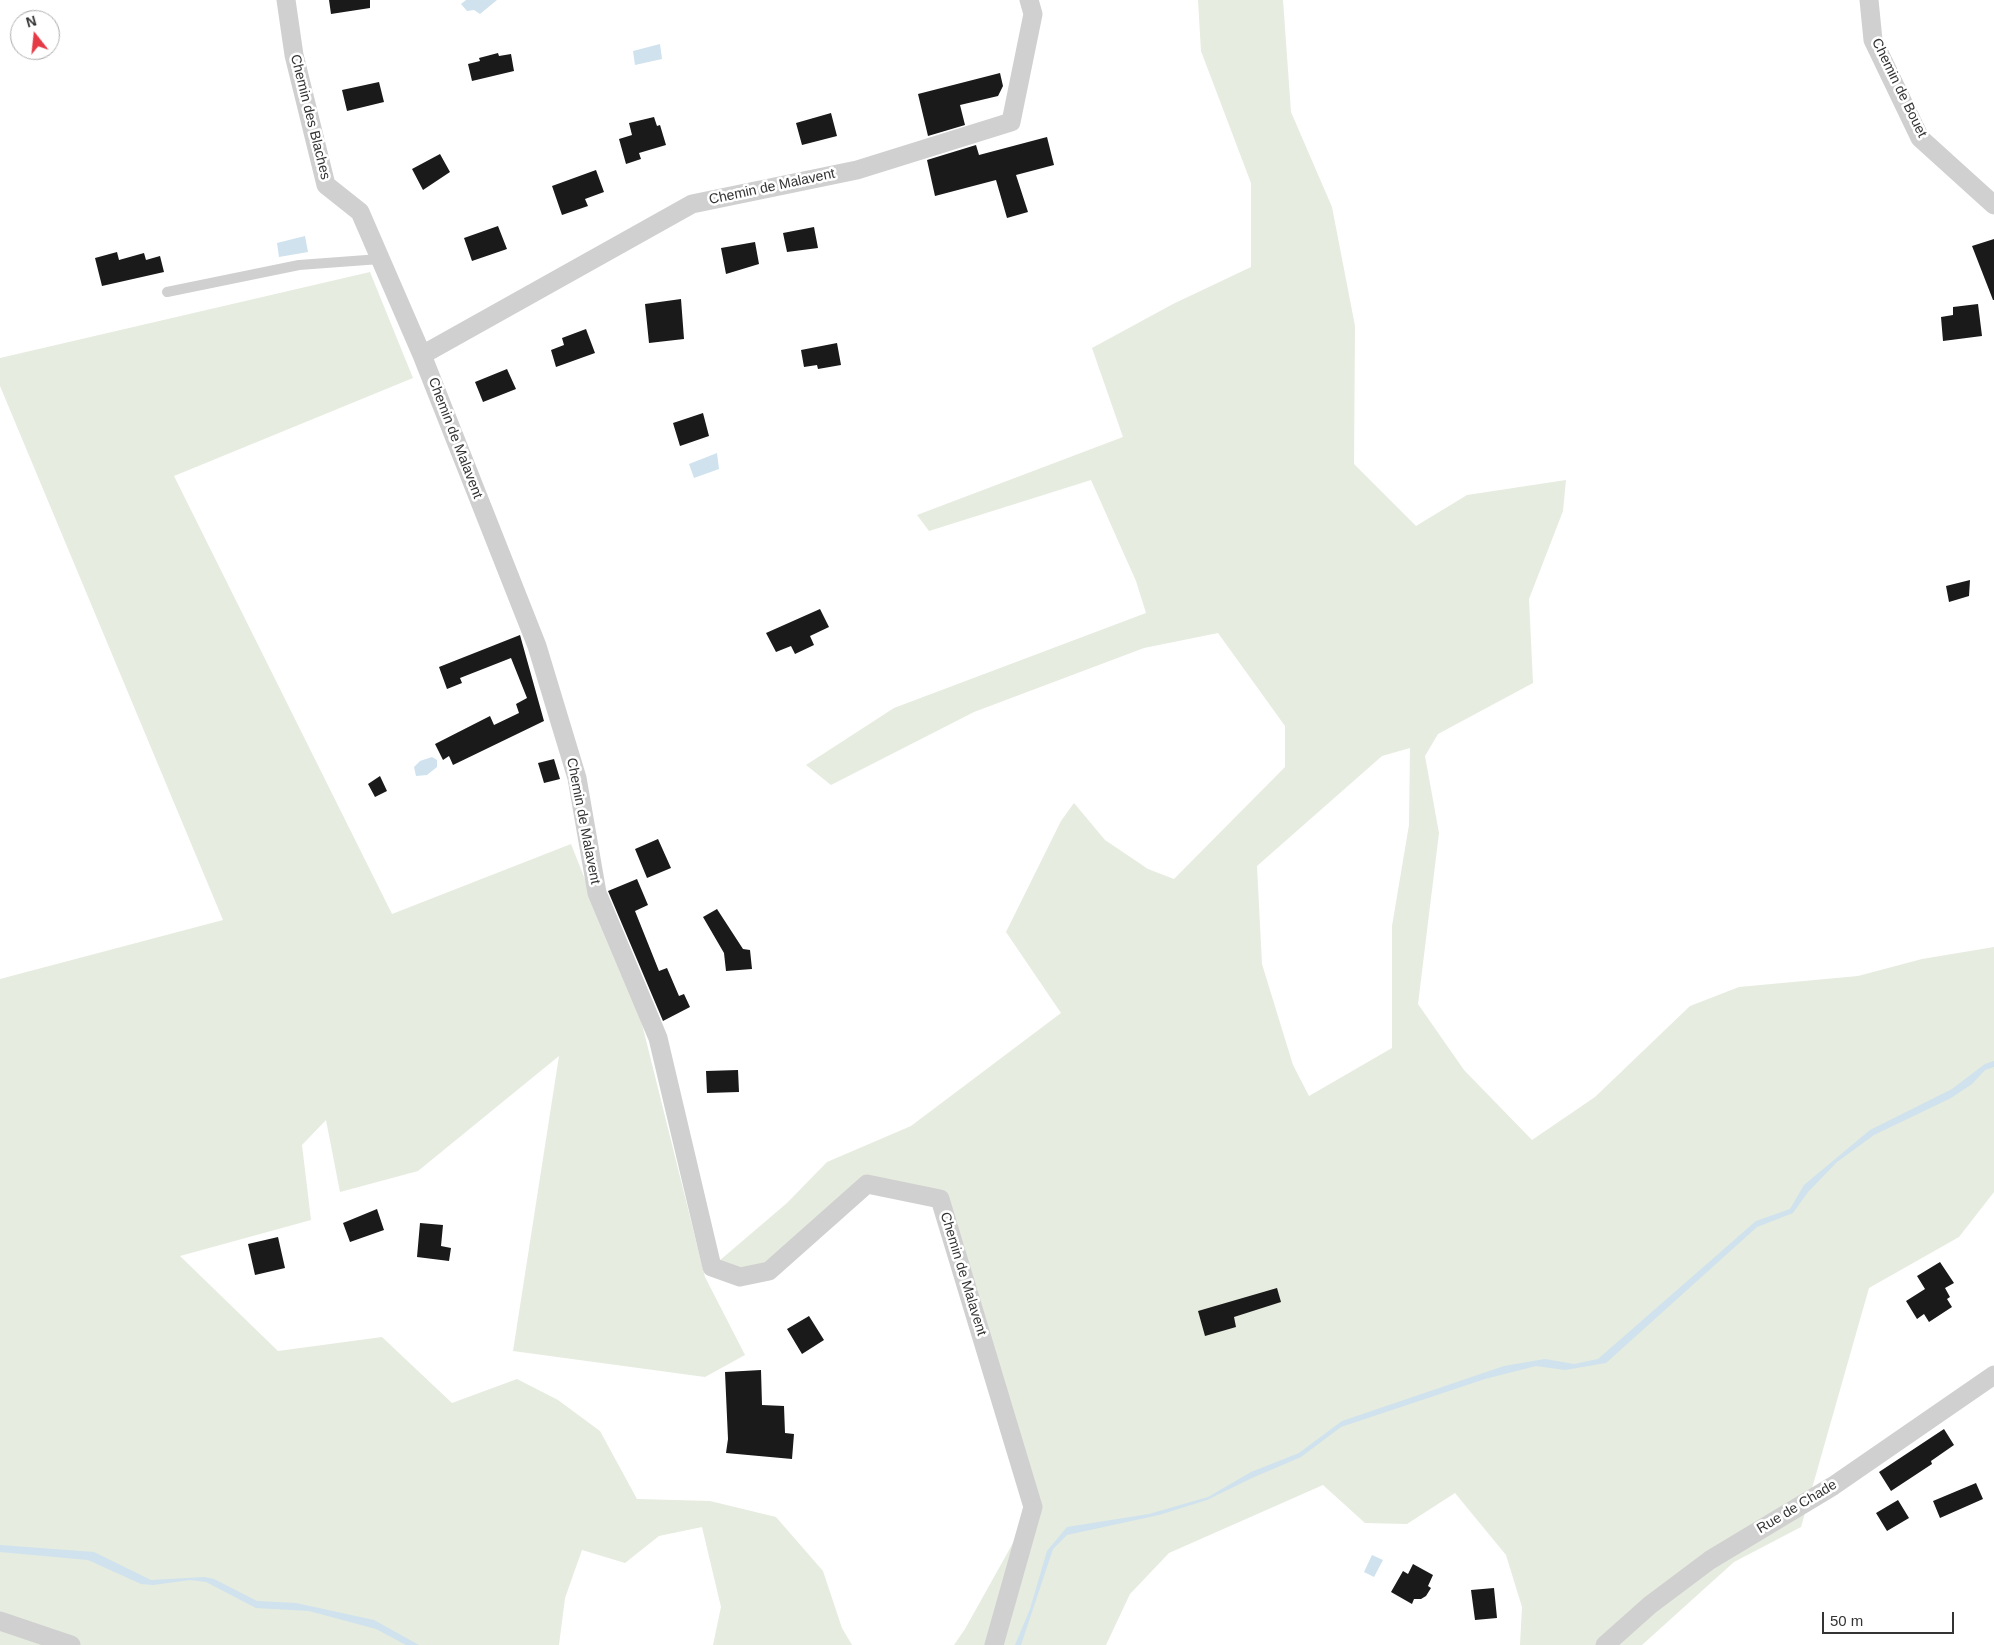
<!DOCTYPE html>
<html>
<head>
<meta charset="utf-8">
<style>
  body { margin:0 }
  #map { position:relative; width:1994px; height:1645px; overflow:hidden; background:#fff; font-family:Arial,sans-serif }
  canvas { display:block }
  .north { position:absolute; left:10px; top:10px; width:50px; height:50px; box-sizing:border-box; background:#fff; border:1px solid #adadad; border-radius:50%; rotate:344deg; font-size:14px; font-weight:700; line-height:20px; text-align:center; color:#333 }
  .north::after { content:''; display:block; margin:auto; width:18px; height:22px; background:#e63946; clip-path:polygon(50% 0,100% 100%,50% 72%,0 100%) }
  .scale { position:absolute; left:1822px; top:1612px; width:132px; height:22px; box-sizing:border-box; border:2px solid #333; border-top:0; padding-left:6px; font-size:15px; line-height:18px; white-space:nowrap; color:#333; -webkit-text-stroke:4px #fff; paint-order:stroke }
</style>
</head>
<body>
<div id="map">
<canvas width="1994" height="1645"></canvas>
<div class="north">N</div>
<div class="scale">50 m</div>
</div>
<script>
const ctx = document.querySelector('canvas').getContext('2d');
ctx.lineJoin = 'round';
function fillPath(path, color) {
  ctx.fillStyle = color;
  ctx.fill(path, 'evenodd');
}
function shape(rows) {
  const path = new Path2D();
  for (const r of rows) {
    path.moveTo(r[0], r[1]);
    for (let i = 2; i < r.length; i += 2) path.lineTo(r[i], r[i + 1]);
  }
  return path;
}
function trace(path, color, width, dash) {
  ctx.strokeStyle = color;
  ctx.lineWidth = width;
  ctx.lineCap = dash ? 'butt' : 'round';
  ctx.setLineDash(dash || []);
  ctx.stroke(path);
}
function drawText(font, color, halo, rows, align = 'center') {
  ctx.font = font + ' Arial,sans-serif';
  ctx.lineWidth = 5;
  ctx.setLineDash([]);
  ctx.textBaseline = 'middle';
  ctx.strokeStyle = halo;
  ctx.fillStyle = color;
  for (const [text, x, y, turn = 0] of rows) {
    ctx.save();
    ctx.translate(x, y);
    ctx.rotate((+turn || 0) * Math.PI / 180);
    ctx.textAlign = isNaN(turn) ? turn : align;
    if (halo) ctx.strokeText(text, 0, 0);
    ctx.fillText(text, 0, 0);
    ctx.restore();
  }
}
fillPath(shape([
  [1198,0,1283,0,1291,112,1332,207,1355,326,1354,464,1416,526,1467,495,1566,480,1563,511,1529,599,1533,683,1438,734,1425,756,1439,833,1418,1004,1464,1070,1532,1140,1595,1097,1690,1006,1739,987,1858,976,1922,959,1994,947,1994,1192,1959,1237,1869,1288,1801,1527,1734,1562,1642,1645,1520,1645,1522,1607,1506,1555,1455,1493,1407,1524,1365,1523,1323,1485,1169,1553,1130,1594,1106,1645,954,1645,965,1629,1033,1507,940,1199,867,1184,769,1271,712,1267,787,1203,827,1162,911,1126,1061,1013,1006,932,1061,821,1074,803,1105,840,1148,869,1174,879,1285,767,1285,726,1218,633,1144,648,974,712,831,785,806,765,894,708,1146,613,1136,581,1091,480,929,531,917,515,1123,437,1092,348,1173,304,1251,267,1251,183,1201,51],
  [1410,748,1409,825,1392,926,1392,1048,1309,1096,1293,1065,1262,964,1257,866,1382,756],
  [370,272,413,378,174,476,392,914,571,844,641,1020,705,1277,745,1355,705,1377,513,1351,559,1056,418,1171,340,1192,326,1120,302,1145,311,1220,180,1256,278,1351,382,1337,452,1403,517,1379,558,1400,600,1431,637,1499,710,1501,776,1517,823,1571,842,1628,852,1645,713,1645,721,1607,702,1527,659,1536,625,1563,582,1550,565,1598,559,1645,0,1645,0,979,223,920,0,386,0,358]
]), '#e6ecdf');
fillPath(shape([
  [466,0,497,0,480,14,474,10,467,11,461,4],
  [660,44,662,59,635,65,633,51],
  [305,236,308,252,279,257,277,243],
  [717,453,719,469,694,478,689,464],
  [432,757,437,760,437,767,427,775,416,776,414,767,420,761],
  [1994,1061,1994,1067,1985,1070,1972,1084,1951,1098,1874,1135,1837,1162,1808,1192,1793,1213,1757,1227,1606,1363,1565,1370,1536,1366,1485,1379,1341,1427,1301,1457,1252,1478,1207,1500,1159,1515,1067,1535,1053,1549,1021,1645,1015,1645,1030,1609,1047,1551,1067,1527,1149,1514,1208,1497,1251,1472,1299,1453,1342,1421,1504,1366,1545,1359,1574,1364,1598,1359,1756,1221,1790,1209,1804,1185,1870,1130,1952,1089,1985,1064],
  [0,1545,94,1552,151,1580,204,1577,214,1579,257,1601,296,1603,374,1620,419,1645,406,1645,376,1629,309,1611,256,1608,206,1582,190,1580,153,1585,141,1584,88,1560,0,1552],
  [1372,1555,1383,1560,1374,1577,1364,1572]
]), '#cfe2ee');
fillPath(shape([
  [329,0,370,0,370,8,331,14],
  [498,53,499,56,511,54,514,71,472,81,468,64,480,61,479,58],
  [1000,73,1003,86,998,96,960,105,965,125,928,136,918,94],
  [379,82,384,102,347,111,342,90],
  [831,113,837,136,802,145,796,123],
  [654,117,657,126,660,125,666,145,639,153,641,159,626,164,619,139,632,135,629,123],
  [1047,137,1054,165,1016,175,1028,212,1007,218,996,180,935,196,927,160,976,145,979,155],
  [440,154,450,172,423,190,412,169],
  [596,170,604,192,585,199,588,206,562,215,552,186],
  [498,226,507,249,472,261,464,238],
  [814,227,818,248,787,252,783,233],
  [1994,239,1994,300,1993,300,1972,246],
  [755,242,759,264,726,274,721,248],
  [117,252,119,260,144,253,146,260,160,256,164,272,102,286,95,258],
  [681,299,684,339,649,343,645,304],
  [1978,304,1982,336,1943,341,1941,317,1953,315,1953,307],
  [586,329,595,353,556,367,551,350,564,345,562,338],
  [837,343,841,365,818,369,817,365,804,367,801,350],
  [507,369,516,389,483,402,475,382],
  [703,413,709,436,680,446,673,423],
  [1970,580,1969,596,1949,602,1946,586],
  [820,609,829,627,810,636,814,645,795,654,791,646,776,652,766,633],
  [520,635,544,721,453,765,449,756,443,760,435,744,490,716,494,725,519,713,516,704,527,698,511,658,460,678,462,683,447,689,439,667],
  [554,759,560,779,544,783,538,763],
  [380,776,387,791,375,797,368,784],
  [658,839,671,868,647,878,635,849],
  [637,879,648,905,635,911,659,971,667,968,679,996,684,994,690,1007,663,1021,608,891],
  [717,909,743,949,750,950,752,969,726,971,724,953,703,917],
  [738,1070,739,1092,707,1093,706,1071],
  [377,1209,384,1230,350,1242,343,1223],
  [420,1223,443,1225,441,1246,451,1248,449,1261,417,1257],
  [278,1237,285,1268,255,1275,248,1244],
  [1940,1262,1954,1283,1945,1288,1950,1297,1947,1299,1952,1307,1929,1322,1924,1314,1917,1319,1906,1301,1925,1289,1917,1276],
  [1277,1288,1281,1302,1234,1317,1236,1327,1205,1336,1198,1311],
  [809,1316,824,1340,802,1354,787,1329],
  [761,1370,762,1405,784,1406,785,1433,794,1434,792,1459,726,1453,728,1439,725,1372],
  [1944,1429,1954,1445,1931,1461,1932,1464,1891,1491,1879,1472],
  [1976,1483,1983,1499,1940,1518,1933,1501],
  [1898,1500,1909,1518,1887,1531,1876,1513],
  [1413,1564,1433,1575,1428,1586,1431,1588,1426,1596,1421,1599,1414,1599,1412,1604,1391,1592,1403,1571,1408,1574],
  [1494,1588,1497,1618,1475,1620,1471,1590]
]), '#1a1a1a');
trace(shape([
  [167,292,299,265,380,259]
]), '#d0d0d0', 10);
trace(shape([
  [286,0,294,55,326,185,360,212,422,355],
  [1869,0,1873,40,1920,138,1994,205],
  [0,1621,71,1645],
  [994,1645,1033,1507,940,1199,867,1184,769,1271,740,1277,712,1267,658,1038,597,893,577,778,537,646,422,355,692,204,857,170,1011,122,1033,14,1029,0],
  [1605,1645,1650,1605,1710,1560,1833,1486,1994,1375]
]), '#d0d0d0', 19);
drawText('14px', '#333', '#fff', [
  ["Chemin de Bouet",1899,88,64],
  ["Chemin des Blaches",310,117,76],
  ["Chemin de Malavent",772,187,-12],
  ["Chemin de Malavent",455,438,69],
  ["Chemin de Malavent",583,821,79],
  ["Chemin de Malavent",963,1274,73],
  ["Rue de Chade",1797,1507,-31]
]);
</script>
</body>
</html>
